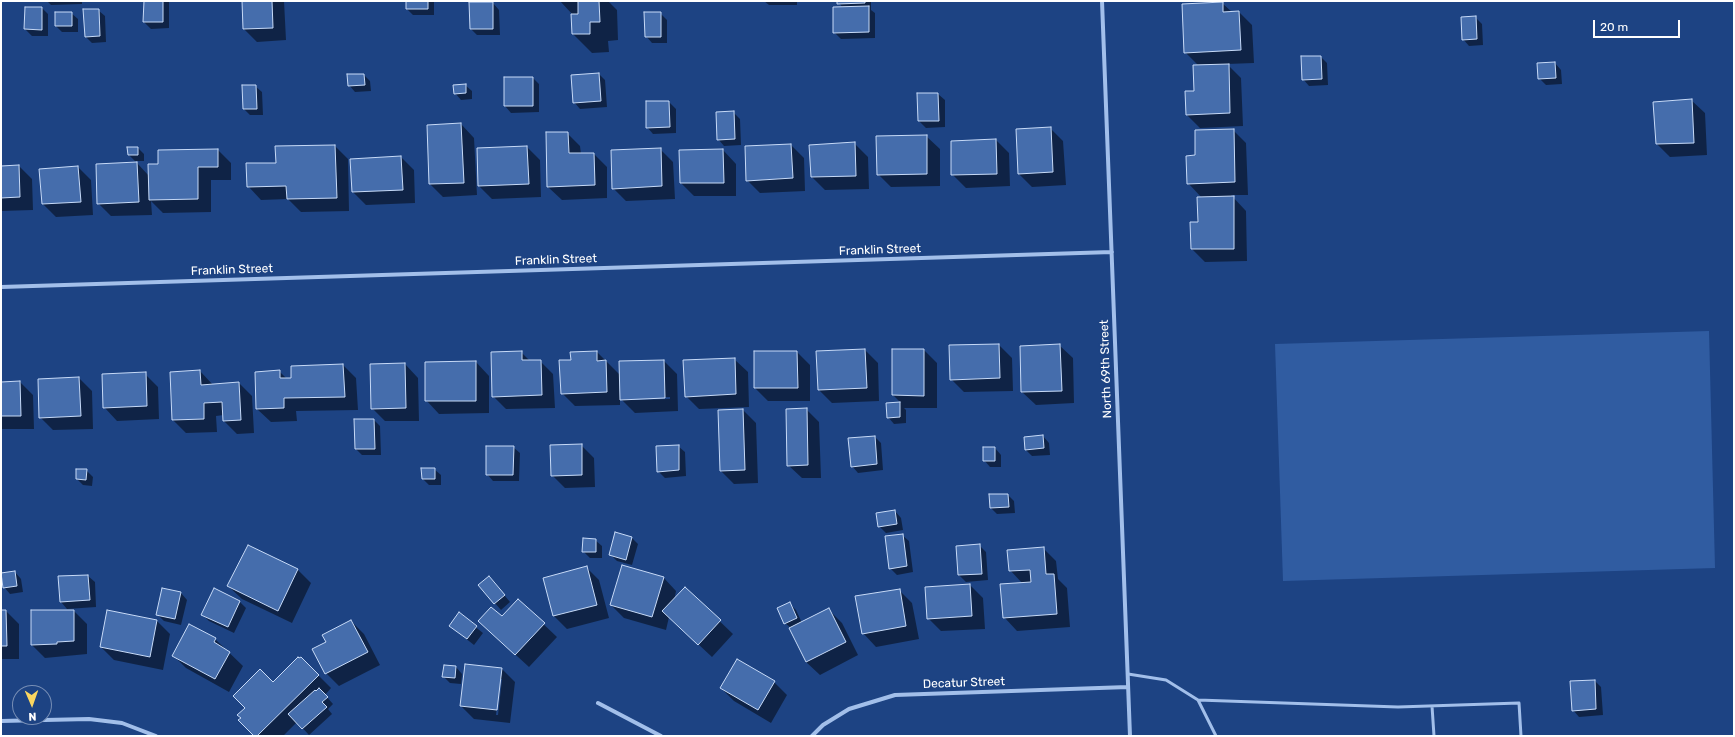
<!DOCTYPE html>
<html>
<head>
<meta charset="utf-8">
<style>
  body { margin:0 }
  #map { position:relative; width:1735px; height:737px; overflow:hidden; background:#1d4383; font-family:Rubik,sans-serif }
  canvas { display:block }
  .frame { position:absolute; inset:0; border:2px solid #fff; pointer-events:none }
  .north { position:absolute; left:12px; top:685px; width:40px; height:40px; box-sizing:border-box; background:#1d4383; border:1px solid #778eb5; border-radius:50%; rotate:178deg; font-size:11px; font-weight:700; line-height:16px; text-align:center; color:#fff }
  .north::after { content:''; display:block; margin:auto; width:14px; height:18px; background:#fad660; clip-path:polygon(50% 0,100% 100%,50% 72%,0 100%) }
  .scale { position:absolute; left:1593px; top:20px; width:87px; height:18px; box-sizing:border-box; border:2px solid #fff; border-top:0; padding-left:5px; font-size:12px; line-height:14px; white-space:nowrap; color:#fff; -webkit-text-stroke:3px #1d4383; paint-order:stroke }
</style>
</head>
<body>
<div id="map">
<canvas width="1735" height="737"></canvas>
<div class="frame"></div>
<div class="north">N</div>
<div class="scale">20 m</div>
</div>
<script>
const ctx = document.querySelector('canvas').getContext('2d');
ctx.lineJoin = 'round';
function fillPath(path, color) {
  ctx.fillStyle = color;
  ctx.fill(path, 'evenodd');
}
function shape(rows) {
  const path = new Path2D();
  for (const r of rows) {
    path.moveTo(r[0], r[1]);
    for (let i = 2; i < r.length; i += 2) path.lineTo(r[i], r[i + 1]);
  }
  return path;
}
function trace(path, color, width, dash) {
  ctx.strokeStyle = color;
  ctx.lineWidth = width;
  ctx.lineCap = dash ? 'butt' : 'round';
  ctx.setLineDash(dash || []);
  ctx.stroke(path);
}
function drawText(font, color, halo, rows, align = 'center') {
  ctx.font = font + ' Rubik,sans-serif';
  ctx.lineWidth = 3;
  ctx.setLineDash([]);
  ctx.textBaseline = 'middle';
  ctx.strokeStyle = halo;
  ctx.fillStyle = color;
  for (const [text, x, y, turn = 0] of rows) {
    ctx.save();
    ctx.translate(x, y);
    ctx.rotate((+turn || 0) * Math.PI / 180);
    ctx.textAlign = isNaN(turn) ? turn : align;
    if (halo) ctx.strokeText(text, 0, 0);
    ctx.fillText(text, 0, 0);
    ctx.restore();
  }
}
fillPath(shape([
  [1709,331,1715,568,1283,581,1275,344]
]), '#305ca1');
fillPath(shape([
  [47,1,82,1,82,4,51,5],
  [145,1,169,2,169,28,151,29,144,22],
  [243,1,284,1,286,40,257,42,244,29],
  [407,1,434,1,434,15,413,15,407,9],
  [557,1,608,1,617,10,618,40,608,41,609,52,592,53,573,34,572,15,573,15,560,1],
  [764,1,797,1,797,5,769,5],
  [838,1,871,1,871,10,875,13,875,38,841,39,834,32,842,7],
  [493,3,499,10,500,35,477,35,471,29],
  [1222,3,1232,12,1239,12,1252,25,1254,63,1227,64,1241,78,1243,126,1200,128,1187,115,1195,92,1199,66,1185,52],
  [26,8,42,8,48,14,48,36,32,36,25,29],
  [98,10,105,16,106,42,92,43,86,37],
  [71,13,78,19,78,32,62,32,56,26],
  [660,13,667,20,667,43,652,43,646,36],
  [1475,17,1482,24,1483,45,1469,46,1463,39],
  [1321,57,1327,63,1328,85,1309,86,1303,79],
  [1555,63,1561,70,1562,84,1546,85,1539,78],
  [599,74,605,80,607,107,580,109,574,102],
  [364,75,370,81,371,91,355,92,349,85],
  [505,78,533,78,539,84,539,112,511,113,505,106],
  [465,85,472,91,472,99,461,100,455,93],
  [255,86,262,92,263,115,250,115,244,109],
  [938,94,945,100,945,127,926,128,919,121],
  [1691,100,1705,113,1707,155,1670,157,1657,144,1654,102],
  [669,102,676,109,676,133,653,134,647,127],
  [733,112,740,119,741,145,724,146,718,139],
  [461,124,474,138,477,195,443,197,430,184],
  [1050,128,1063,141,1066,185,1032,187,1019,174],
  [1233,130,1246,143,1248,195,1231,195,1246,211,1247,261,1205,262,1192,249,1202,198,1188,183,1196,156],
  [567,133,580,146,581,154,594,154,607,167,607,198,562,200,548,187],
  [926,136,940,149,940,186,891,187,878,174],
  [996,140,1009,153,1010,186,966,188,952,174],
  [854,143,868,157,869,189,825,190,812,177],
  [791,145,804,158,805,191,760,193,747,180],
  [335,146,348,159,349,211,301,212,288,199,261,200,248,186],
  [527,147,540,160,541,197,492,199,479,186],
  [138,148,144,154,144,161,135,161,129,155],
  [660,149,673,162,675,199,626,201,613,188],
  [218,150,231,163,231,180,211,180,211,212,163,213,151,201,152,215,111,216,98,203,137,163,149,176,159,165],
  [723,150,736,164,736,196,694,196,681,183],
  [401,157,414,170,415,203,366,205,353,192],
  [19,166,32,179,33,210,1,211,1,167],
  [78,167,91,180,93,215,56,217,43,204],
  [999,345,1012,358,1013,391,964,392,951,379],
  [1059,345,1073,358,1074,403,1036,405,1022,392],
  [865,350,878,363,879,401,832,403,819,390],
  [924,350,937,363,937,408,904,408,906,410,906,423,894,424,888,417,887,404,901,403,893,395],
  [521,352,530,361,540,361,553,374,555,408,506,409,493,396],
  [597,352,621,376,664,361,677,374,678,411,635,413,620,398,620,405,575,406,562,393,572,361],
  [670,397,670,399,633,400,633,398],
  [755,352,797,352,810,365,810,401,768,401,755,388],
  [734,359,748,372,749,407,699,409,686,396],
  [476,362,489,376,489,413,439,414,426,400],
  [405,364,418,378,419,421,385,421,372,408],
  [343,365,356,378,358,410,296,411,297,421,271,422,257,409,279,371,287,379],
  [200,371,213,385,239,383,252,396,254,433,237,434,224,421,224,415,216,416,217,432,186,433,173,420],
  [145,374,158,387,159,419,117,421,104,407],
  [79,378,92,391,93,429,53,430,40,417],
  [20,382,33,395,34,429,1,429,1,383],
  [806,409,819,422,821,478,802,478,788,465],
  [743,410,756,423,758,483,734,484,721,471],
  [374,420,380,426,381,455,362,455,356,449],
  [1043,436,1049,443,1050,455,1032,456,1026,450],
  [875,437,881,443,883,470,858,473,852,466],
  [581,445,594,458,595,487,565,488,552,475],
  [678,446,685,452,686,476,665,478,658,471],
  [513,447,520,453,519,481,493,481,487,474],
  [995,448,1001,455,1001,467,990,467,984,460],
  [434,469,441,475,441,485,429,485,423,479],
  [86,470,93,477,92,486,83,485,77,479],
  [1008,495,1014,501,1015,513,997,514,991,508],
  [895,511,901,518,903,530,886,533,879,526],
  [902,535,909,541,913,572,897,575,890,568],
  [632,538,638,544,632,565,617,561,610,554],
  [595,540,602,546,602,558,590,558,583,551],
  [979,545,986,552,988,580,966,582,959,575,957,547],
  [248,546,298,570,311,583,292,623,242,599,228,586],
  [1043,548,1056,561,1058,579,1067,588,1070,627,1017,631,1004,617,1022,583,1010,570],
  [586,567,599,580,609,618,567,629,554,616],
  [15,572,21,579,23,592,10,594,4,587],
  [88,576,95,582,96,607,67,609,61,602,59,577],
  [663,577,676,591,674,601,685,588,733,634,712,657,669,617,666,630,624,618,611,605],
  [495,584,510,602,501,610,479,585],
  [970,585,983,598,985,629,941,631,928,618],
  [163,589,181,593,187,600,181,625,164,621,157,614],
  [899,590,912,603,919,639,876,647,863,633],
  [518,600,557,637,529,667,493,634,502,617],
  [239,601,246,608,234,633,209,621,203,615],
  [789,603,796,610,802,623,829,610,842,623,858,655,820,675,806,662,791,628,785,623],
  [1,611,6,611,19,624,19,659,1,659],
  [74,611,87,624,87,654,45,658,32,645],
  [108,611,157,621,170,634,163,670,114,660,101,647],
  [459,614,483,633,474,645,450,626],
  [351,621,364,634,380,665,339,686,326,673,328,642],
  [215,639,243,666,229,692,186,668,173,655],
  [301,658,331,688,325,695,333,704,328,709,332,714,309,735,297,722,283,736,255,736,273,683],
  [444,666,456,667,462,674,461,684,450,683,443,676],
  [502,669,515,682,510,723,474,719,461,706],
  [500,679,502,679,498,715,496,715],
  [1595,681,1601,687,1603,715,1579,717,1573,710],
  [774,682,787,695,771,723,734,701,721,688]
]), '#0007');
const building = shape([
  [144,1,163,1,163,22,143,22,144,1],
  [242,1,272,1,273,28,243,29,242,1],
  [406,1,428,1,428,9,406,9,406,1],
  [578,1,599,1,600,22,590,22,590,34,572,34,571,14,578,14,578,1],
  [837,1,865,1,865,3,837,4,837,1],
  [469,2,493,2,493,29,470,29,469,2],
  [1223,2,1223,12,1239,11,1241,50,1184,53,1182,4,1223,2],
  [869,6,869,32,833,33,833,7,869,6],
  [25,7,42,7,42,30,24,29,25,7],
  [83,9,99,9,100,36,85,37,83,9],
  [55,12,72,12,72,26,55,26,55,12],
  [644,12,661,12,661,37,645,37,644,12],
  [1476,16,1477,39,1462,40,1461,17,1476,16],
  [1301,56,1321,56,1322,79,1302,80,1301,56],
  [1555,62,1556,78,1538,79,1537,63,1555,62],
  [1229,64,1230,113,1186,115,1185,91,1194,91,1193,65,1229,64],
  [599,73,601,101,573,103,571,75,599,73],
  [347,74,364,74,365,85,348,86,347,74],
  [504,77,533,77,533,106,504,106,504,77],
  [466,84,466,93,454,94,453,85,466,84],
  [242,85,256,85,257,109,243,109,242,85],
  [917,93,938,93,939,121,918,121,917,93],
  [1692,99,1694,143,1656,144,1653,102,1692,99],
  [646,101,669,101,670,127,646,128,646,101],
  [734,111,735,139,717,140,716,112,734,111],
  [461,123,464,183,429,184,427,125,461,123],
  [1051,127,1053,172,1018,174,1016,129,1051,127],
  [1234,129,1235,182,1187,184,1186,156,1195,155,1195,130,1234,129],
  [546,132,568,132,569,153,594,153,595,185,547,187,546,132],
  [927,135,927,174,877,175,876,136,927,135],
  [996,139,997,174,951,175,951,141,996,139],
  [855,142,856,176,811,177,809,145,855,142],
  [791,144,793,178,746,181,745,146,791,144],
  [335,145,337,198,287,199,286,186,247,187,246,163,276,163,275,146,335,145],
  [527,146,529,184,478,186,477,148,527,146],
  [127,147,138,147,138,155,128,155,127,147],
  [661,148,662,186,612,189,611,150,661,148],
  [218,149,218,167,198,167,198,199,149,200,148,164,158,164,158,150,218,149],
  [723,149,724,183,680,183,679,150,723,149],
  [401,156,403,190,352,192,350,159,401,156],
  [137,162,139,202,97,204,96,164,137,162],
  [19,165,20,197,1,198,1,166,19,165],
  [78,166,81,202,42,204,39,169,78,166],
  [1234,196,1234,249,1191,249,1190,222,1198,222,1197,197,1234,196],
  [999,344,1000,378,950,380,949,345,999,344],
  [1060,344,1062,391,1021,392,1020,346,1060,344],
  [865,349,867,388,818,390,816,351,865,349],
  [892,349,924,349,924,396,892,395,892,349],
  [522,351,522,360,541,360,542,395,492,397,491,352,522,351],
  [597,351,597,361,606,360,607,392,561,394,559,360,571,360,570,352,597,351],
  [754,351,797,351,798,388,754,388,754,351],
  [735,358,736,394,685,397,683,360,735,358],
  [664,360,665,398,620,400,619,361,664,360],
  [476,361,476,401,425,401,425,362,476,361],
  [405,363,406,408,371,409,370,364,405,363],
  [343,364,345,397,284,398,284,408,256,409,255,372,280,370,280,378,291,378,291,366,343,364],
  [200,370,201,385,239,382,241,420,223,421,222,402,204,403,204,419,172,420,170,372,200,370],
  [146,372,147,406,103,408,102,374,146,372],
  [79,377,81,416,39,418,38,379,79,377],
  [20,381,21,416,1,416,1,382,20,381],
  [900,402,900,417,887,418,886,403,900,402],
  [807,408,808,465,787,466,786,409,807,408],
  [743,409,745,470,720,471,718,410,743,409],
  [354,419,374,419,375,449,355,449,354,419],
  [1043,435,1044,448,1025,450,1024,437,1043,435],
  [875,436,877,464,851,467,848,438,875,436],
  [582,444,582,475,551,476,550,445,582,444],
  [679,445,679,470,657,472,656,446,679,445],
  [486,446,514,446,513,475,486,475,486,446],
  [983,447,995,447,995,461,983,461,983,447],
  [421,468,435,468,435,479,422,479,421,468],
  [76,469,87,469,86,480,76,479,76,469],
  [989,494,1008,494,1009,507,990,508,989,494],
  [895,510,897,524,878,527,876,513,895,510],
  [615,532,632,537,626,560,609,555,615,532],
  [903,534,907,566,889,569,885,536,903,534],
  [583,538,596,539,596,552,582,552,583,538],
  [980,544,982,574,958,575,956,546,980,544],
  [248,545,298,569,278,611,227,586,248,545],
  [1044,547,1046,574,1054,574,1057,614,1003,618,1000,584,1031,582,1030,570,1009,571,1007,550,1044,547],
  [622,565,664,577,652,617,610,605,622,565],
  [587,566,597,605,553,616,543,578,587,566],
  [15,571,17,586,3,588,1,573,15,571],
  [88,575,90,600,60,602,58,576,88,575],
  [489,576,505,595,494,604,478,585,489,576],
  [970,584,972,616,927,619,925,587,970,584],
  [685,587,721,620,698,645,662,611,685,587],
  [162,588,181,592,175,619,156,615,162,588],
  [214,588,240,601,228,627,201,615,214,588],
  [900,589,906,626,862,634,855,596,900,589],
  [518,599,545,623,515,655,478,621,491,607,502,616,518,599],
  [790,602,797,618,784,624,777,608,790,602],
  [829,608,846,642,806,662,789,628,829,608],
  [1,610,6,610,7,646,1,646,1,610],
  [31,610,74,610,74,641,57,642,57,644,31,645,31,610],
  [107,610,157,620,150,657,100,647,107,610],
  [459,612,477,626,467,639,449,626,459,612],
  [351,620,368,652,325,674,312,649,326,642,322,635,351,620],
  [189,624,216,638,214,642,230,652,215,679,172,656,189,624],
  [298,657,299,658,301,657,319,675,257,736,254,736,238,720,241,718,237,715,245,708,233,696,260,669,273,682,298,657],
  [737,659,775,681,758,710,720,688,737,659],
  [465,664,502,668,497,710,460,706,465,664],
  [444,665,456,666,455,678,442,677,444,665],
  [1595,680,1596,709,1572,711,1570,681,1595,680],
  [319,688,328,697,322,702,327,707,302,729,288,714,315,690,316,691,319,688]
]);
fillPath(building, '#456dac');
trace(building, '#c7daf7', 1);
trace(shape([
  [1128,674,1166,680,1198,700,1216,736],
  [1198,700,1398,707,1519,703,1521,736],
  [1432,706,1434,736]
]), '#a2bfea', 3);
trace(shape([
  [1102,1,1130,736],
  [1,287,1112,252],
  [598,703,661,736],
  [1,721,89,719,122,723,156,736],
  [812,736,823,725,849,709,895,695,1128,687]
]), '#a2bfea', 4);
drawText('12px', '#fff', '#1d4383', [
  ["Franklin Street",880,250,-2],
  ["Franklin Street",556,260,-2],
  ["Franklin Street",232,270,-2],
  ["North 69th Street",1106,369,-92],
  ["Decatur Street",964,683,-2]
]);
</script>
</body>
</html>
